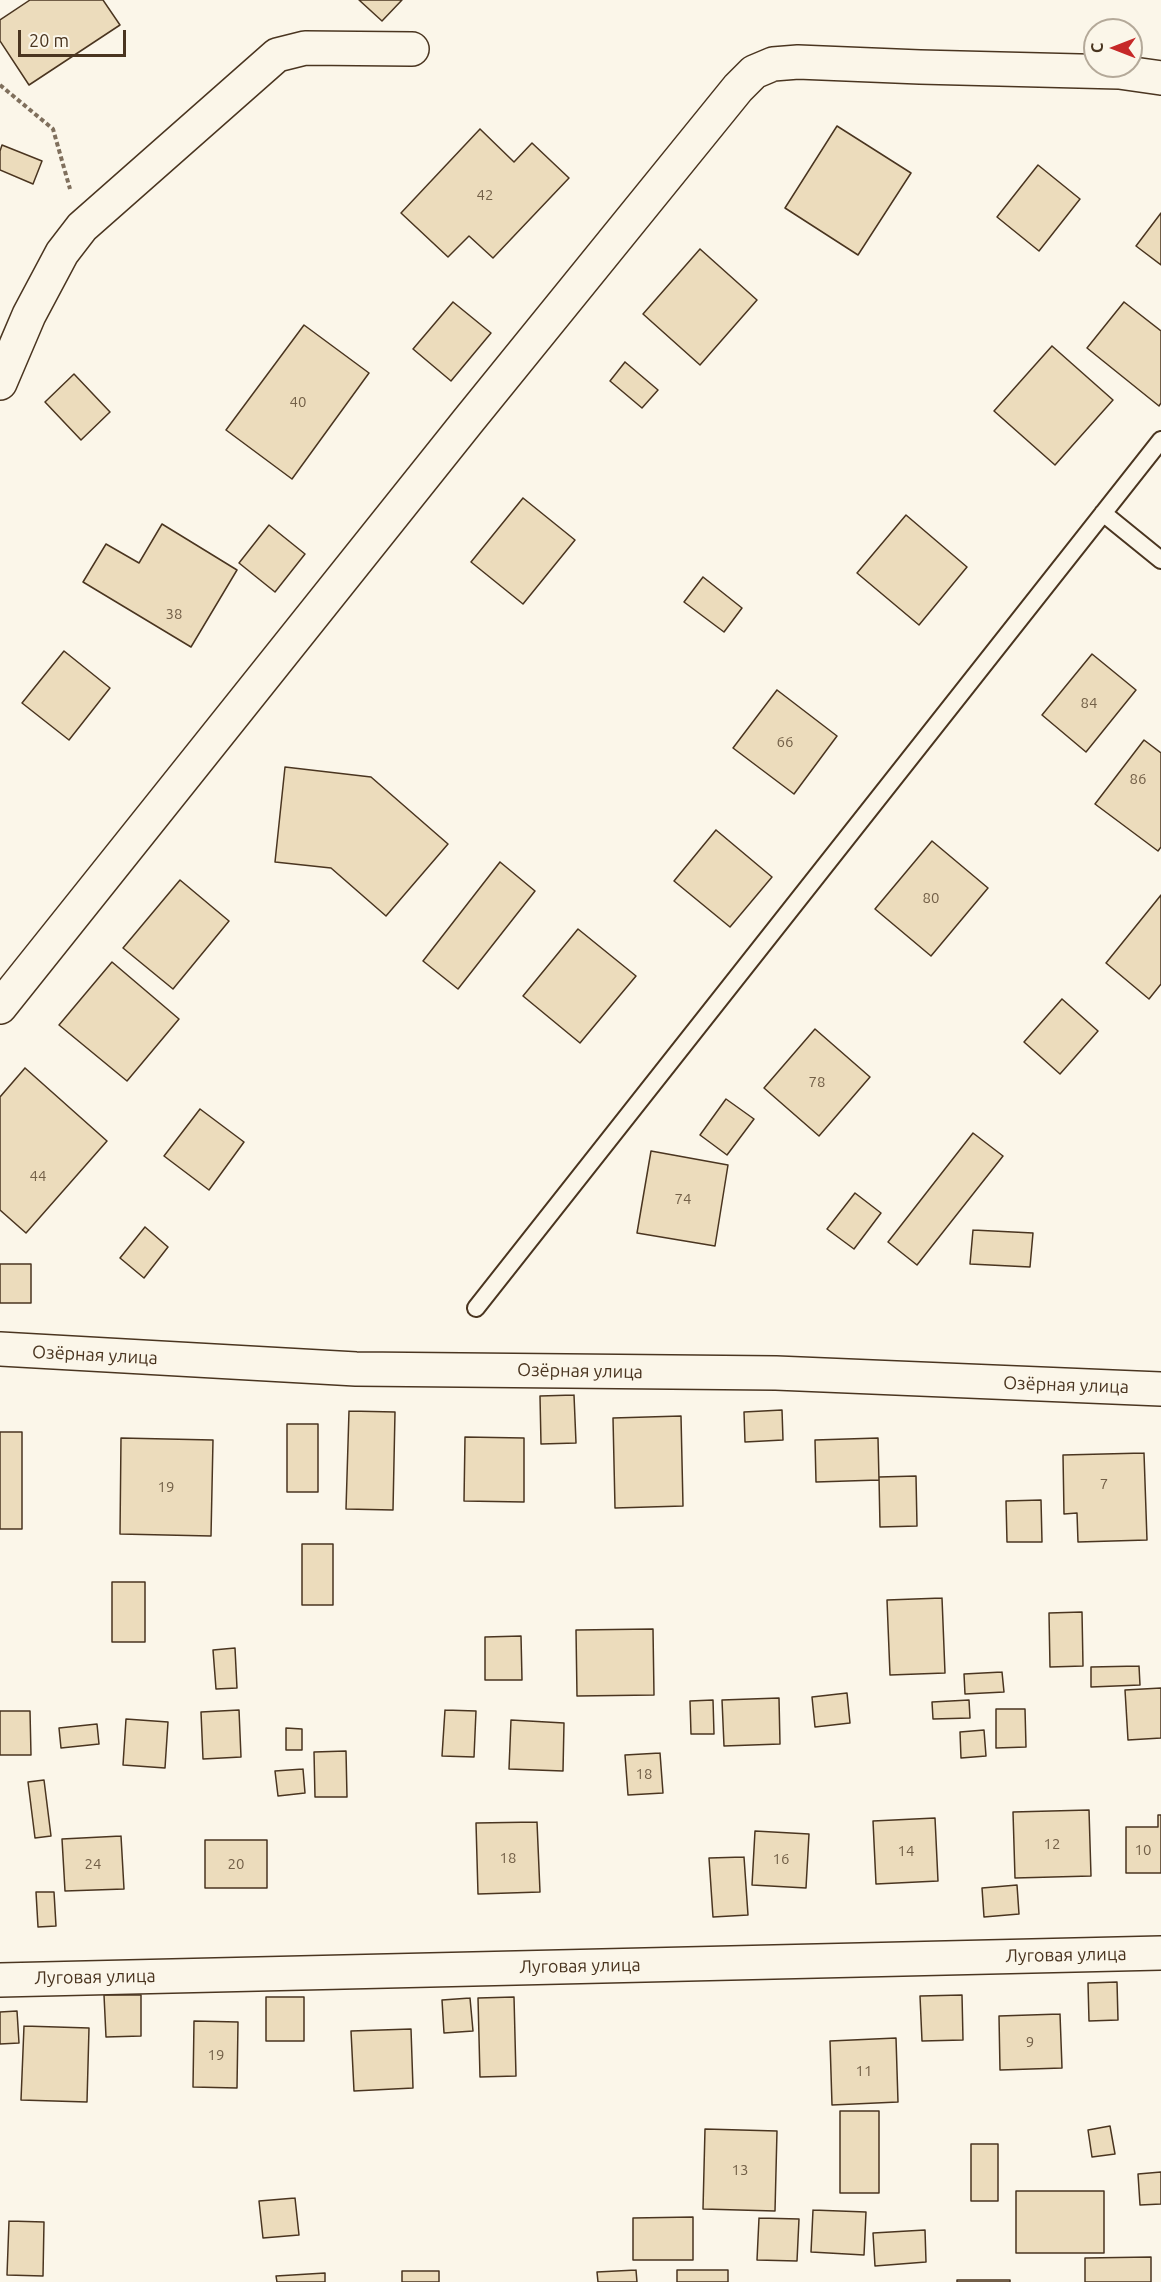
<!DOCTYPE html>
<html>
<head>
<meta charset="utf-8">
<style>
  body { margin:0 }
  #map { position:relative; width:1161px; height:2282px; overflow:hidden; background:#fbf6e9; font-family:Ubuntu,sans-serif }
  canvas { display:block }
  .north { position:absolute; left:1083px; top:18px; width:60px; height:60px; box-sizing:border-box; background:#fbf6e9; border:2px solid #b4a999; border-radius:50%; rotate:270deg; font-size:16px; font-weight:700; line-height:24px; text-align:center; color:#4a3520 }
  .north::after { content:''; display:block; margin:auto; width:21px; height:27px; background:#c62828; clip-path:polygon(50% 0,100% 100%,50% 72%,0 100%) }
  .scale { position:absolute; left:18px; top:30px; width:108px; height:27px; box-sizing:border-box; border:3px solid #4a3520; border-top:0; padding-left:8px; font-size:18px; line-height:21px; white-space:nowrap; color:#4a3520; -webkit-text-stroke:4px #fbf6e9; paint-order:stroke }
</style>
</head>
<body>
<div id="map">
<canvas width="1161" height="2282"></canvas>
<div class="north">С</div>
<div class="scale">20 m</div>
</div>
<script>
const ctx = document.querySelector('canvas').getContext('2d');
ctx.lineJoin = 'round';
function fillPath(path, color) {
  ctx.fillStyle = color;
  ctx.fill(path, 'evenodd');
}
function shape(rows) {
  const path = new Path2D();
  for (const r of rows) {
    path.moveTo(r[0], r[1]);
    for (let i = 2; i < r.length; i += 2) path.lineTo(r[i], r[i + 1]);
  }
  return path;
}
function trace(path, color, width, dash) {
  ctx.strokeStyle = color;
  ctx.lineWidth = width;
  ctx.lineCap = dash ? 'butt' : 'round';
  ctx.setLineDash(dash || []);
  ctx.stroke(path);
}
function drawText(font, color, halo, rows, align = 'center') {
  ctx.font = font + ' Ubuntu,sans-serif';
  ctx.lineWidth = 4.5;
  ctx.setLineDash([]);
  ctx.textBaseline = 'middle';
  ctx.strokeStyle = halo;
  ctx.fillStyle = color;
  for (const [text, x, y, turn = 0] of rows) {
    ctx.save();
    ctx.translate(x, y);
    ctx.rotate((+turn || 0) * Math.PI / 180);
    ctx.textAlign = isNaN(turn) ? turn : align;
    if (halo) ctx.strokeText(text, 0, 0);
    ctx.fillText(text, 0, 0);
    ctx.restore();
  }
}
const building = shape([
  [30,0,103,0,120,25,29,85,0,41,0,20,30,0],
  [359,0,402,0,382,21,359,0],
  [837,126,911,173,858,255,785,208,837,126],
  [480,129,514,162,532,143,569,178,493,258,469,236,448,257,401,213,480,129],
  [2,145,42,161,33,184,0,170,0,151,2,145],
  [1038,165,1080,199,1039,251,997,217,1038,165],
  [1161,213,1161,265,1136,246,1161,213],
  [700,249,757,300,700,365,643,314,700,249],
  [453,302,491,333,451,381,413,349,453,302],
  [1124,302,1161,331,1161,403,1159,406,1087,348,1124,302],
  [304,325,369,373,292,479,226,430,304,325],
  [1052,346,1113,400,1055,465,994,411,1052,346],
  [625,362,658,390,642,408,610,381,625,362],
  [74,374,110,412,81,440,45,402,74,374],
  [523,498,575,540,523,604,471,562,523,498],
  [906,515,967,567,919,625,857,573,906,515],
  [162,524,237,570,191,647,83,582,106,544,139,563,162,524],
  [269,525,305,554,275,592,239,563,269,525],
  [703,577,742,608,724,632,684,602,703,577],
  [64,651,110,688,69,740,22,703,64,651],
  [1092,654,1136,690,1086,752,1042,715,1092,654],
  [777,690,837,736,794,794,733,748,777,690],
  [1144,740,1161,753,1161,847,1158,851,1095,804,1144,740],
  [285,767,371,777,448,844,386,916,331,868,275,862,285,767],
  [716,830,772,877,730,927,674,881,716,830],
  [932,841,988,888,931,956,875,909,932,841],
  [500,862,535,891,458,989,423,961,500,862],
  [180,880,229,921,173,989,123,948,180,880],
  [1161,895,1161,984,1149,999,1106,963,1161,895],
  [578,929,636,976,580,1043,523,996,578,929],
  [112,962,179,1019,127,1081,59,1025,112,962],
  [1062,999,1098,1031,1060,1074,1024,1042,1062,999],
  [815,1029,870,1077,819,1136,764,1088,815,1029],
  [25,1068,107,1141,26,1233,0,1210,0,1097,25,1068],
  [726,1099,754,1119,727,1155,700,1135,726,1099],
  [200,1109,244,1142,209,1190,164,1156,200,1109],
  [973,1133,1003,1156,917,1265,888,1242,973,1133],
  [651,1151,728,1165,715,1246,637,1233,651,1151],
  [855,1193,881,1213,854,1249,827,1229,855,1193],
  [145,1227,168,1247,144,1278,120,1258,145,1227],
  [973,1230,1033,1233,1030,1267,970,1264,973,1230],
  [0,1264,31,1264,31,1303,0,1303,0,1264],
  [574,1395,576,1443,541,1444,540,1396,574,1395],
  [782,1410,783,1440,745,1442,744,1412,782,1410],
  [349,1411,395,1412,393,1510,346,1509,349,1411],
  [681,1416,683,1506,615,1508,613,1418,681,1416],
  [287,1424,318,1424,318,1492,287,1492,287,1424],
  [0,1432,22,1432,22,1529,0,1529,0,1432],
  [465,1437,524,1438,524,1502,464,1501,465,1437],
  [121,1438,213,1440,211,1536,120,1534,121,1438],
  [878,1438,879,1480,816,1482,815,1440,878,1438],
  [1144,1453,1147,1540,1078,1542,1077,1513,1064,1514,1063,1455,1144,1453],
  [916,1476,917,1526,880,1527,879,1477,916,1476],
  [1041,1500,1042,1542,1007,1542,1006,1501,1041,1500],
  [302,1544,333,1544,333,1605,302,1605,302,1544],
  [112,1582,145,1582,145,1642,112,1642,112,1582],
  [942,1598,945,1673,890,1675,887,1600,942,1598],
  [1082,1612,1083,1666,1050,1667,1049,1613,1082,1612],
  [653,1629,654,1695,577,1696,576,1630,653,1629],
  [521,1636,522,1680,485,1680,485,1637,521,1636],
  [235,1648,237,1688,216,1689,213,1650,235,1648],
  [1139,1666,1140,1685,1091,1687,1091,1667,1139,1666],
  [1002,1672,1004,1692,965,1694,964,1674,1002,1672],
  [1161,1688,1161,1738,1128,1740,1125,1690,1161,1688],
  [847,1693,850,1723,815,1727,812,1697,847,1693],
  [779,1698,780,1744,724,1746,722,1700,779,1698],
  [713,1700,714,1734,691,1734,690,1701,713,1700],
  [969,1700,970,1718,933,1719,932,1702,969,1700],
  [996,1709,1025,1709,1026,1747,996,1748,996,1709],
  [239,1710,241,1757,203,1759,201,1712,239,1710],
  [445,1710,476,1711,474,1757,442,1756,445,1710],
  [0,1711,30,1711,31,1755,0,1755,0,1711],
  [126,1719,168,1722,165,1768,123,1765,126,1719],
  [511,1720,564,1723,563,1771,509,1769,511,1720],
  [97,1724,99,1744,61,1748,59,1728,97,1724],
  [286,1728,302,1729,302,1750,286,1750,286,1728],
  [984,1730,986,1756,961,1758,960,1732,984,1730],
  [346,1751,347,1797,315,1797,314,1752,346,1751],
  [660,1753,663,1793,628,1795,625,1755,660,1753],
  [303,1769,305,1793,278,1796,275,1771,303,1769],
  [44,1780,51,1836,35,1838,28,1782,44,1780],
  [1089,1810,1091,1876,1015,1878,1013,1812,1089,1810],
  [1158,1815,1161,1815,1161,1873,1126,1873,1126,1827,1158,1827,1158,1815],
  [935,1818,938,1881,876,1884,873,1821,935,1818],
  [537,1822,540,1892,478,1894,476,1823,537,1822],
  [755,1831,809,1834,806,1888,752,1885,755,1831],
  [121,1836,124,1889,65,1891,62,1839,121,1836],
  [205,1840,267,1840,267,1888,205,1888,205,1840],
  [744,1857,748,1915,713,1917,709,1858,744,1857],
  [1017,1885,1019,1914,984,1917,982,1888,1017,1885],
  [36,1892,54,1892,56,1926,38,1927,36,1892],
  [1117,1982,1118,2020,1089,2021,1088,1983,1117,1982],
  [104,1995,141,1995,141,2036,106,2037,104,1995],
  [962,1995,963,2040,922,2041,920,1996,962,1995],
  [266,1997,304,1997,304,2041,266,2041,266,1997],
  [514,1997,516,2076,480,2077,478,1998,514,1997],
  [470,1998,473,2031,444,2033,442,2000,470,1998],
  [17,2011,19,2043,0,2044,0,2012,17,2011],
  [1060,2014,1062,2068,1000,2070,999,2016,1060,2014],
  [194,2021,238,2022,237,2088,193,2087,194,2021],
  [24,2026,89,2028,87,2102,21,2100,24,2026],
  [411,2029,413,2088,354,2091,351,2031,411,2029],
  [896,2038,898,2102,832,2105,830,2041,896,2038],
  [840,2111,879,2111,879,2193,840,2193,840,2111],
  [1110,2126,1115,2154,1092,2157,1088,2130,1110,2126],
  [705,2129,777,2131,775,2211,703,2209,705,2129],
  [971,2144,998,2144,998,2201,971,2201,971,2144],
  [1161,2172,1161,2204,1140,2205,1138,2174,1161,2172],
  [1016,2191,1104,2191,1104,2253,1016,2253,1016,2191],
  [295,2198,299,2235,263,2238,259,2201,295,2198],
  [813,2210,866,2212,864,2255,811,2252,813,2210],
  [693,2217,693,2260,633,2260,633,2218,693,2217],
  [759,2218,799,2219,797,2261,757,2260,759,2218],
  [9,2221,44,2222,43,2276,7,2275,9,2221],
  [925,2230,926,2262,875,2266,873,2233,925,2230],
  [1151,2257,1151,2282,1085,2282,1085,2258,1151,2257],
  [636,2270,637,2282,598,2282,597,2272,636,2270],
  [677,2270,728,2270,728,2282,677,2282,677,2270],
  [402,2271,439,2271,439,2282,402,2282,402,2271],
  [325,2273,325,2282,277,2282,276,2276,325,2273],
  [957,2280,1010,2280,1010,2282,957,2282,957,2280]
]);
fillPath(building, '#ecdcbc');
trace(building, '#4a3520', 1.5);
const lane = shape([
  [1103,513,1161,560],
  [476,1308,1161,440]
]);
const street = shape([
  [0,383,29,315,62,253,82,227,277,55,305,48,412,49],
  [0,1007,468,421,738,88,754,72,773,64,798,62,920,67,1119,72,1161,78],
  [0,1349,356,1369,776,1373,1161,1389],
  [0,1980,1161,1953]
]);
trace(lane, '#4a3520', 20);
trace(street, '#4a3520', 36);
trace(shape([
  [0,85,53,129,70,189]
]), '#7f6f5c', 4, [4.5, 3]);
trace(lane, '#fbf6e9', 16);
trace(street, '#fbf6e9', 33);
drawText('15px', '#725f47', null, [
  ["42",485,195],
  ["40",298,402],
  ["38",174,614],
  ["84",1089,703],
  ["66",785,742],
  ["86",1138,779],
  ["80",931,898],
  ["78",817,1082],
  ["44",38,1176],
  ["74",683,1199],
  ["7",1104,1484],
  ["19",166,1487],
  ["18",644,1774],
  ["12",1052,1844],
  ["10",1143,1850],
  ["14",906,1851],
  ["18",508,1858],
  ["16",781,1859],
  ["24",93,1864],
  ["20",236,1864],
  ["9",1030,2042],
  ["19",216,2055],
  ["11",864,2071],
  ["13",740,2170]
]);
drawText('18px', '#4a3520', '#fbf6e9', [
  ["Озёрная улица",95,1355,3],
  ["Озёрная улица",580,1371,1],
  ["Озёрная улица",1066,1385,2],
  ["Луговая улица",1066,1955,-1],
  ["Луговая улица",580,1966,-1],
  ["Луговая улица",95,1977,-1]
]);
</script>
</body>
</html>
